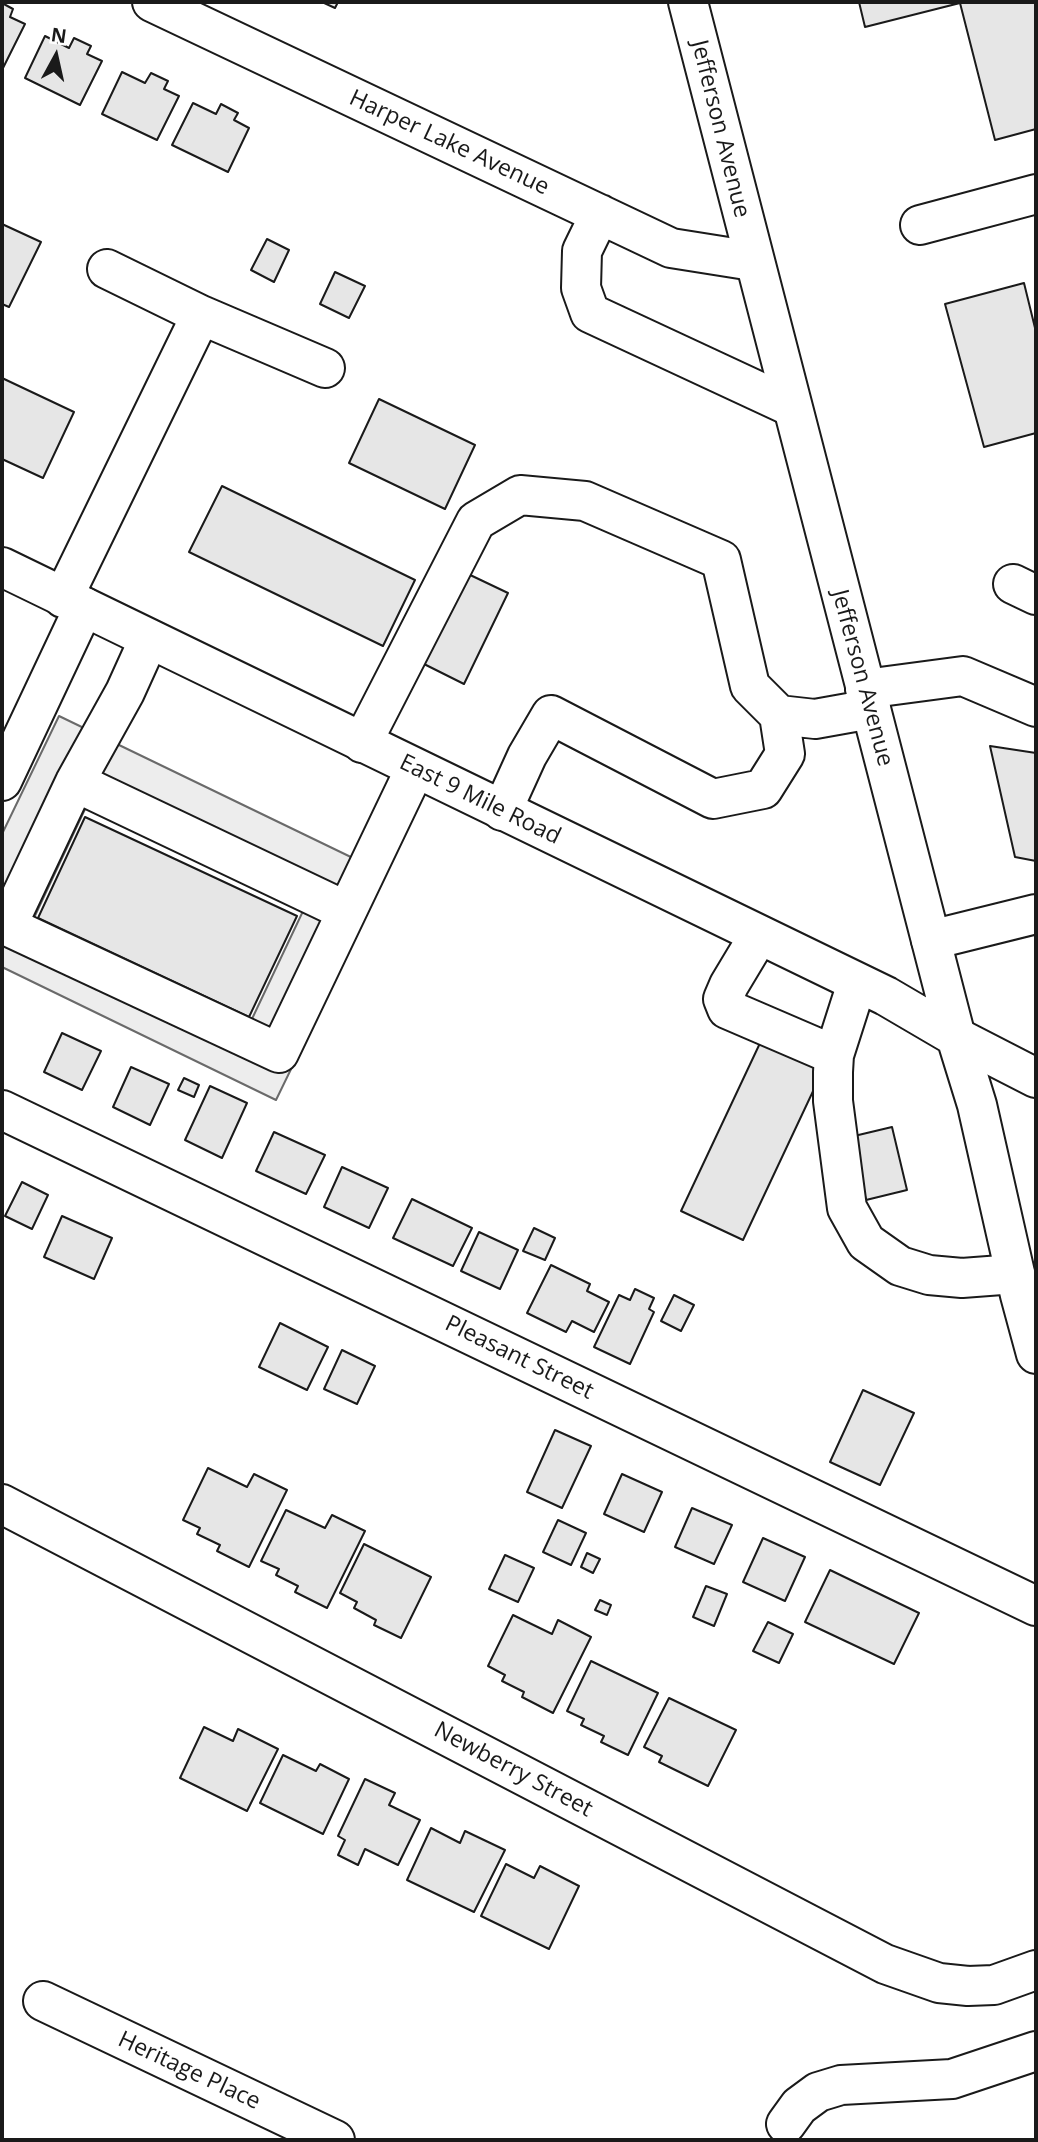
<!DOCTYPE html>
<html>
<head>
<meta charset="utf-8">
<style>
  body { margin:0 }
  #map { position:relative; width:1038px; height:2142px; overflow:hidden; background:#fff; font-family:"Open Sans",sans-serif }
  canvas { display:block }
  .frame { position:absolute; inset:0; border:4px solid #1a1a1a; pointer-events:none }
  .north { position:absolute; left:21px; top:21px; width:70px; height:70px; -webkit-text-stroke:5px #fff; paint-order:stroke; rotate:8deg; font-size:19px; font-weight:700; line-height:28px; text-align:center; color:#1a1a1a }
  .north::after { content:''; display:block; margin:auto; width:24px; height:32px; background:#1a1a1a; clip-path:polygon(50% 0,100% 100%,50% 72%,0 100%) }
</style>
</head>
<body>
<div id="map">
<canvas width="1038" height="2142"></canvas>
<div class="frame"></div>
<div class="north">N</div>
</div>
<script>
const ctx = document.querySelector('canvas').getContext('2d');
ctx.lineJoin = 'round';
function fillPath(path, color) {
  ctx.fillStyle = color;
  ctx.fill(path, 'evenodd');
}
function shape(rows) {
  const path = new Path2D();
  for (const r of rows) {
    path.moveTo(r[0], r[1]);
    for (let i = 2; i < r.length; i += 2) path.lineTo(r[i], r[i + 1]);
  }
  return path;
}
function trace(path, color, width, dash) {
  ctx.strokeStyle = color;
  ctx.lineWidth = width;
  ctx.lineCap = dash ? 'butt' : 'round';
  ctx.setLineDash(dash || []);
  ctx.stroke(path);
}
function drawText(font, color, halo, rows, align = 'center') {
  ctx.font = font + ' "Open Sans",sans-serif';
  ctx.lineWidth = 5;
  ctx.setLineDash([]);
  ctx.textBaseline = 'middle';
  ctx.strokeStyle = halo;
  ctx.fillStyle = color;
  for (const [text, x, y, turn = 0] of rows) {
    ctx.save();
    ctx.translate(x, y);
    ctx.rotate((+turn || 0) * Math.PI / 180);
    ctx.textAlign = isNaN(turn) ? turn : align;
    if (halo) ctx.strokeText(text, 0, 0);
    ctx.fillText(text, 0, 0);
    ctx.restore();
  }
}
const parking = shape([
  [59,716,386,874,276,1100,2,967,2,834,59,716],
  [86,807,304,909,251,1021,33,920,86,807]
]);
fillPath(parking, '#ededed');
trace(parking, '#6a6a6a', 2);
const building = shape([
  [322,2,338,2,335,8,322,2],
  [859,2,1036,2,1036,129,995,140,960,3,865,27,859,2],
  [2,3,13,9,10,17,25,24,3,68,2,3],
  [45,36,69,48,74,38,91,46,87,54,102,61,80,105,25,78,45,36],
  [122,72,145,83,151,73,168,81,164,89,179,96,157,140,102,114,122,72],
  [193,103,216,114,221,104,238,113,234,120,249,128,228,172,172,145,193,103],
  [2,224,41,242,9,307,2,304,2,224],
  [267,239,289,250,274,282,251,270,267,239],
  [335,272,365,286,349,318,320,304,335,272],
  [1024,283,1036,332,1036,433,984,447,945,304,1024,283],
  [2,378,74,412,43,478,2,459,2,378],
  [379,399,475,445,445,509,349,463,379,399],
  [222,486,415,580,383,646,189,552,222,486],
  [466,573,508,593,464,684,422,663,466,573],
  [990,746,1036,753,1036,861,1015,857,990,746],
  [85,817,297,916,249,1017,38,918,85,817],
  [62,1033,101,1051,82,1090,44,1072,62,1033],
  [761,1041,823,1070,743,1240,681,1211,761,1041],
  [131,1067,169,1084,150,1125,113,1107,131,1067],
  [184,1078,199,1085,194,1097,178,1090,184,1078],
  [210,1086,247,1103,222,1158,185,1140,210,1086],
  [892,1127,907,1190,866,1200,850,1137,892,1127],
  [274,1132,325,1155,306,1194,256,1171,274,1132],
  [342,1167,388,1188,369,1228,324,1207,342,1167],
  [22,1182,48,1195,32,1229,5,1216,22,1182],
  [412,1199,472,1228,453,1266,393,1238,412,1199],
  [62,1216,112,1238,94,1279,44,1257,62,1216],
  [534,1228,555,1238,545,1260,523,1251,534,1228],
  [479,1232,518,1250,500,1289,461,1271,479,1232],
  [551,1265,590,1284,587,1291,609,1302,594,1332,572,1321,566,1332,527,1313,551,1265],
  [635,1289,654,1298,649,1309,654,1312,630,1364,594,1347,619,1295,630,1300,635,1289],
  [674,1295,694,1305,681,1331,661,1321,674,1295],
  [280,1323,328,1347,307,1390,259,1367,280,1323],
  [342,1350,375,1366,357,1404,324,1389,342,1350],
  [863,1390,914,1413,880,1485,830,1462,863,1390],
  [555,1430,591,1446,562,1508,527,1492,555,1430],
  [208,1468,247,1487,254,1474,287,1490,249,1567,217,1551,220,1545,197,1534,200,1528,183,1520,208,1468],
  [622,1474,662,1492,644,1532,604,1514,622,1474],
  [692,1508,732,1525,714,1564,675,1547,692,1508],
  [286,1510,325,1528,332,1515,365,1531,327,1608,295,1592,298,1586,276,1575,279,1569,261,1561,286,1510],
  [558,1520,586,1533,571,1565,543,1552,558,1520],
  [763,1538,805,1557,785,1601,743,1582,763,1538],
  [364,1544,431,1577,401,1638,374,1625,376,1620,354,1608,357,1602,340,1593,364,1544],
  [587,1553,600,1559,593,1573,581,1567,587,1553],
  [505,1555,534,1568,518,1602,489,1589,505,1555],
  [830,1570,919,1613,894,1664,805,1622,830,1570],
  [706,1586,727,1594,714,1626,693,1617,706,1586],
  [600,1600,611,1605,607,1615,595,1610,600,1600],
  [513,1615,552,1634,558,1620,591,1637,553,1713,522,1697,524,1692,502,1681,505,1675,488,1666,513,1615],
  [768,1622,793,1634,779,1663,753,1651,768,1622],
  [591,1661,658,1693,628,1755,601,1742,604,1736,581,1725,584,1719,567,1711,591,1661],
  [669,1698,736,1730,708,1786,659,1762,662,1756,644,1747,669,1698],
  [204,1727,233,1741,238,1729,278,1749,247,1811,180,1778,204,1727],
  [283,1755,316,1771,320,1764,349,1779,323,1834,260,1803,283,1755],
  [365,1779,395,1793,389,1805,420,1820,398,1865,365,1849,358,1865,338,1855,345,1840,338,1836,365,1779],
  [431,1828,460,1843,465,1831,505,1850,474,1912,407,1880,431,1828],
  [506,1864,534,1878,540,1866,579,1886,549,1949,481,1916,506,1864]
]);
fillPath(building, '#e6e6e6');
trace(building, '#1a1a1a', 2);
const minor = shape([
  [152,2,671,248,753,261],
  [600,214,582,251,581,288,590,313,792,407],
  [920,225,1036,194],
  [201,315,325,368],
  [1013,584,1036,595],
  [63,598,201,315,107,269],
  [149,639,125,692,75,782,7,926,279,1053,415,769],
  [865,689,963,676,1036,707],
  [362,743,476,521,520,495,585,501,721,560,750,686,779,715,815,719,871,709],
  [2,781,84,607],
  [75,782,346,911],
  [502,811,527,756,551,715,713,799,763,789,785,754,779,715],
  [759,935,729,985,723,999,727,1009,834,1055],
  [931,940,1036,914],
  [857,983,834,1055,833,1072,833,1101,847,1208,866,1242,900,1266,929,1275,962,1278,1015,1274],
  [956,1037,1036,1078],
  [2,1110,1036,1606],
  [2,1504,885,1964,939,1983,968,1986,994,1985,1036,1970],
  [43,2001,335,2140],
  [786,2124,799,2106,818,2092,841,2085,952,2079,1036,2051]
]);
const major = shape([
  [688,2,956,1037,977,1105,1020,1295,1036,1354],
  [2,567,886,996,956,1037]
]);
trace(minor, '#1a1a1a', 42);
trace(major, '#1a1a1a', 42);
trace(minor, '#fff', 38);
trace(major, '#fff', 38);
drawText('23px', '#1a1a1a', '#fff', [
  ["Jefferson Avenue",720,129,76],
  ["Harper Lake Avenue",449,143,25],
  ["Jefferson Avenue",862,678,75],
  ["East 9 Mile Road",480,800,26],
  ["Pleasant Street",519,1358,26],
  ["Newberry Street",513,1770,28],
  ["Heritage Place",189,2071,25]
]);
</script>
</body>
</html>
